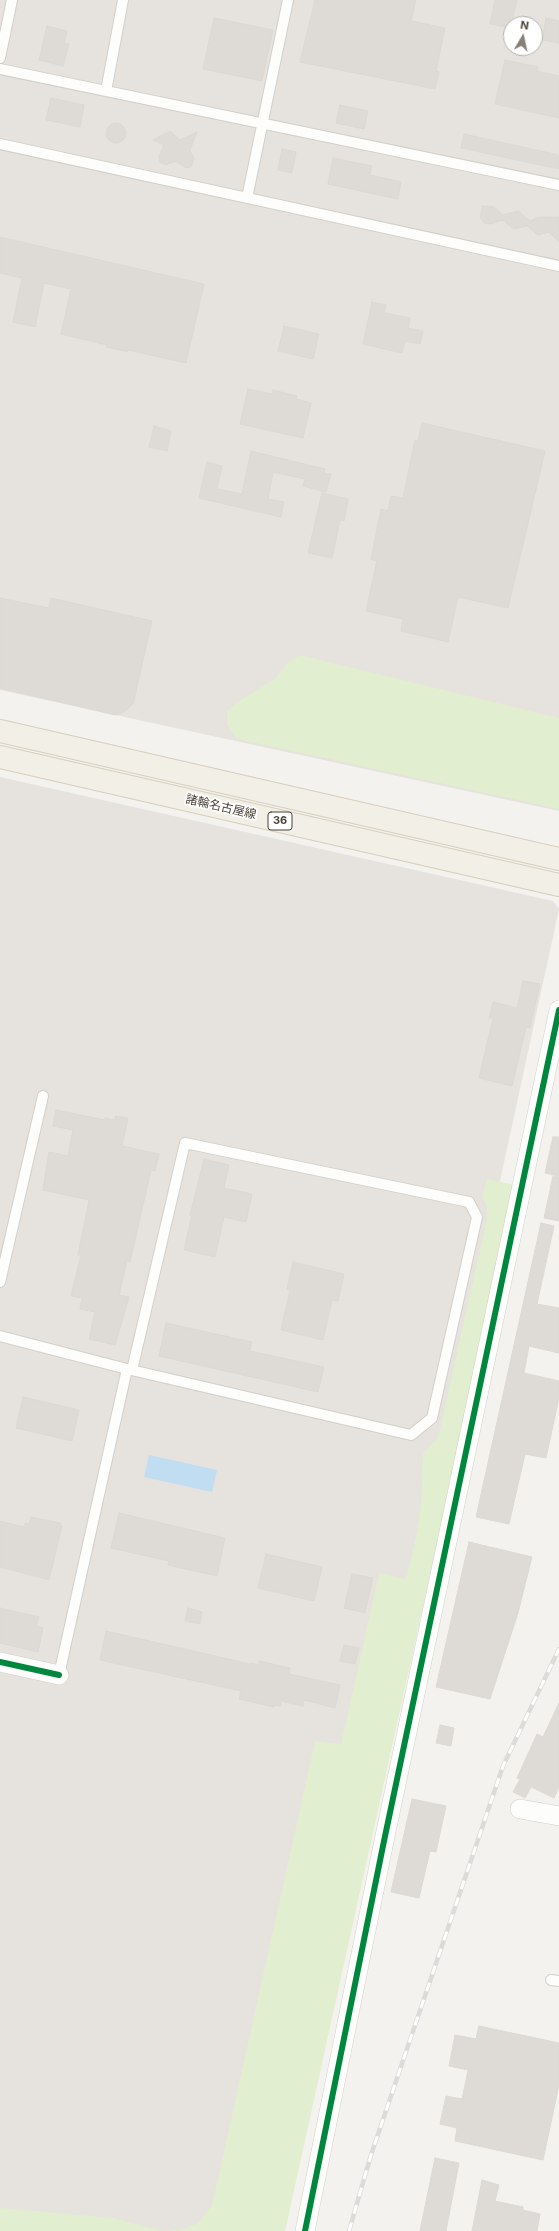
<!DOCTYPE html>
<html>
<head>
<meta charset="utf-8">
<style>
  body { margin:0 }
  #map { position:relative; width:559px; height:2231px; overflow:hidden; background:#f4f2ee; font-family:Inter,sans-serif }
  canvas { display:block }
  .north { position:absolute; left:503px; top:16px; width:40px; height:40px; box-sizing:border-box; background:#fff; border:1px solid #b7b4b0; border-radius:50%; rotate:9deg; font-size:11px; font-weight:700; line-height:16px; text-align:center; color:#4b4439 }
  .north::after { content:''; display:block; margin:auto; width:14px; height:18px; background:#868178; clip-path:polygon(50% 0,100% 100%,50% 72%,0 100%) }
</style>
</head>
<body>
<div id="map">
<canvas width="559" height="2231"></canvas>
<div class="north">N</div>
</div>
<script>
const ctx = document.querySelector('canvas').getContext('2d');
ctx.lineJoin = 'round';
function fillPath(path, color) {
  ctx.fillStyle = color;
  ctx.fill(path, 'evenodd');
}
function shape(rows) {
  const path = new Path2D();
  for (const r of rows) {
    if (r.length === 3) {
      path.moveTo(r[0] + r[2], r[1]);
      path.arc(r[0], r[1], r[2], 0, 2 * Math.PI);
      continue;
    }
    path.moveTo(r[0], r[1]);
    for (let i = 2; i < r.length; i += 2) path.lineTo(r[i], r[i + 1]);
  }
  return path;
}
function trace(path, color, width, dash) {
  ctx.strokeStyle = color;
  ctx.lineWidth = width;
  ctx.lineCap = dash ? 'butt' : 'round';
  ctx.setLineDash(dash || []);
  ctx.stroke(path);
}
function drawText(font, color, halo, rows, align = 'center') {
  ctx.font = font + ' Inter,"Noto Sans JP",sans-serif';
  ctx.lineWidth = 3.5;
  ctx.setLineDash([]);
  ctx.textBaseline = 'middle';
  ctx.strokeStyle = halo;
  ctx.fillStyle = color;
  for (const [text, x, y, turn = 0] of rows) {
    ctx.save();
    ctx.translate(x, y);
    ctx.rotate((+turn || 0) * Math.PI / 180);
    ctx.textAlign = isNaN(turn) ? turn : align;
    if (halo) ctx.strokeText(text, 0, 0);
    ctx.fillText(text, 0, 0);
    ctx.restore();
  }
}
fillPath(shape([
  [0,0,559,0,559,811,0,690],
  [511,24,535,24,535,48,511,48],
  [0,777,553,901,559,909,500,1181,285,2231,0,2231]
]), '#e6e2de');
fillPath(shape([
  [300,655,559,718,559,809,237,739,227,725,227,711,237,702,275,679,287,663],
  [487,1179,516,1185,285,2231,0,2231,0,2208,113,2218,163,2231,182,2230,198,2223,212,2205,315,1741,341,1744,379,1573,406,1579,415,1542,421,1504,423,1453,438,1438,487,1218,487,1206,482,1198]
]), '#e1eecf');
fillPath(shape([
  [149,1455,217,1470,212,1492,144,1477]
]), '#c0ddf1');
const building = shape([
  [315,0,416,0,411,21,445,28,436,71,439,72,435,89,300,62,315,0],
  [495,0,517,0,510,28,490,24,495,0],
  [214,18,273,30,262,81,203,69,214,18],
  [546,18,559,21,559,43,542,40,546,18],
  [47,26,67,31,64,43,69,44,63,66,39,60,47,26],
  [505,60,538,67,537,71,559,76,559,118,495,104,505,60],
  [51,98,84,105,80,127,46,120,51,98],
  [340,105,368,111,364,129,336,123,340,105],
  [116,133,10],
  [170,131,180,140,197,132,190,150,194,159,191,167,186,168,176,161,165,165,160,162,159,156,164,145,153,140,170,131],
  [464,134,559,155,559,169,461,148,464,134],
  [282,149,296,152,292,173,278,170,282,149],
  [333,158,372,166,370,175,401,182,398,199,328,184,333,158],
  [483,206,494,207,503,215,518,211,530,221,538,217,559,217,559,242,549,232,538,235,527,226,514,229,502,220,491,224,484,223,480,217,483,206],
  [0,237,204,284,186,363,128,350,128,352,106,347,107,345,61,334,71,289,44,283,35,327,13,322,22,278,0,273,0,237],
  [372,302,386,305,384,313,410,318,408,328,423,331,420,344,405,341,402,353,363,344,372,302],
  [284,326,319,334,313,359,278,351,284,326],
  [248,389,272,394,273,390,297,396,296,399,311,403,303,438,240,424,248,389],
  [422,423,545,451,508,608,458,597,448,642,401,631,403,619,366,611,377,561,371,559,381,509,388,511,391,496,403,498,415,440,418,441,422,423],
  [154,426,171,431,167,451,149,447,154,426],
  [251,451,325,469,324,473,331,474,326,492,303,486,305,479,273,472,268,499,284,502,281,517,199,498,207,462,222,466,217,489,242,494,251,451],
  [322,493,348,499,344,521,340,520,332,558,308,553,322,493],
  [0,598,49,608,51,598,152,621,133,704,124,712,115,715,0,688,0,598],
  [523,981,540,984,530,1028,526,1027,512,1086,479,1078,493,1018,489,1018,493,1002,517,1008,523,981],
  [56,1110,105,1120,105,1118,115,1120,116,1116,128,1118,122,1146,159,1154,155,1171,151,1170,130,1262,127,1261,119,1295,129,1297,115,1345,89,1339,95,1312,80,1309,82,1298,71,1296,81,1255,78,1255,89,1200,43,1190,49,1152,68,1156,73,1130,53,1126,56,1110],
  [553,1137,559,1137,559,1176,545,1173,553,1137],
  [204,1159,229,1165,224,1188,252,1194,246,1222,224,1217,215,1257,184,1250,192,1215,190,1215,204,1159],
  [553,1176,559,1177,559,1221,544,1218,553,1176],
  [541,1223,554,1226,537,1304,559,1308,559,1353,529,1346,524,1373,559,1381,559,1398,546,1458,525,1454,509,1524,476,1517,541,1223],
  [293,1262,344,1274,338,1301,332,1300,323,1340,281,1330,290,1290,287,1289,293,1262],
  [166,1323,252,1342,250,1351,324,1367,318,1392,159,1356,166,1323],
  [23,1397,79,1410,72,1441,16,1428,23,1397],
  [119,1513,225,1538,217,1576,168,1565,169,1561,111,1548,119,1513],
  [31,1517,61,1523,60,1525,62,1526,49,1580,0,1567,0,1521,24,1527,25,1523,29,1524,31,1517],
  [469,1542,532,1557,518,1613,490,1699,436,1687,469,1542],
  [266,1554,322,1567,314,1601,258,1588,266,1554],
  [352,1574,373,1578,365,1613,344,1608,352,1574],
  [0,1608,39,1617,36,1626,43,1628,38,1652,0,1643,0,1608],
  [188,1608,202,1612,200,1624,185,1621,188,1608],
  [106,1631,250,1664,251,1663,259,1665,259,1661,290,1668,289,1674,340,1685,335,1708,304,1700,303,1706,281,1701,280,1706,275,1705,274,1707,239,1699,241,1691,100,1660,106,1631],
  [344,1645,359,1648,355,1664,340,1661,344,1645],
  [559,1703,559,1787,554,1798,531,1787,525,1798,513,1792,520,1779,517,1778,537,1734,543,1737,559,1703],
  [440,1725,454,1728,451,1746,436,1743,440,1725],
  [412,1799,446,1806,436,1852,430,1851,419,1898,391,1892,412,1799],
  [479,2026,559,2043,559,2085,543,2160,455,2141,457,2128,440,2124,446,2096,462,2099,468,2070,449,2066,455,2035,476,2039,479,2026],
  [435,2158,459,2163,446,2231,420,2231,435,2158],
  [482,2180,499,2185,495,2201,523,2207,523,2210,540,2214,537,2231,472,2231,482,2180]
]);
fillPath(building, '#dedbd6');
trace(building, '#dcd9d4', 1);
const service = shape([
  [0,58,12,0],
  [0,69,559,185],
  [106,91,123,0],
  [0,144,559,266],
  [247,198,288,0],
  [0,1282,43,1096],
  [0,1336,127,1369,411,1435,432,1418,477,1217,469,1202,185,1143,132,1370],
  [59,1675,127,1369],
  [551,1980,559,1981]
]);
const minor = shape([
  [0,1662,59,1675],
  [520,1809,559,1816],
  [305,2231,384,1841,559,1010]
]);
const primary = shape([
  [0,731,559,859],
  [0,757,559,885]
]);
trace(service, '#d2d0cb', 12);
trace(minor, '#d2d0cb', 20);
trace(primary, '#d6cebb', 24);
trace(service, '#fdfdfc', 10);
trace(minor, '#fdfdfc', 19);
trace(primary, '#f2efe6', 22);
const rail = shape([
  [349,2231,371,2155,503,1766,559,1649]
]);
trace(rail, '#dbdbda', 4.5);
trace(rail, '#fff', 3, [9]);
trace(shape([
  [0,1662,59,1675],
  [305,2231,384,1841,559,1010]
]), '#00873e', 6);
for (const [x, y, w] of [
  [280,821,24]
]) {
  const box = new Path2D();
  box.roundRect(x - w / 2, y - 9, w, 18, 3);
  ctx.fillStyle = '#fff';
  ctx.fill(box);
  trace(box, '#4b4439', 1);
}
drawText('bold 11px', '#4b4439', null, [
  ["36",280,821]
]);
drawText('12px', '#4b4439', '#fff', [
  ["諸輪名古屋線",221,807,13]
]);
</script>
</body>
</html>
